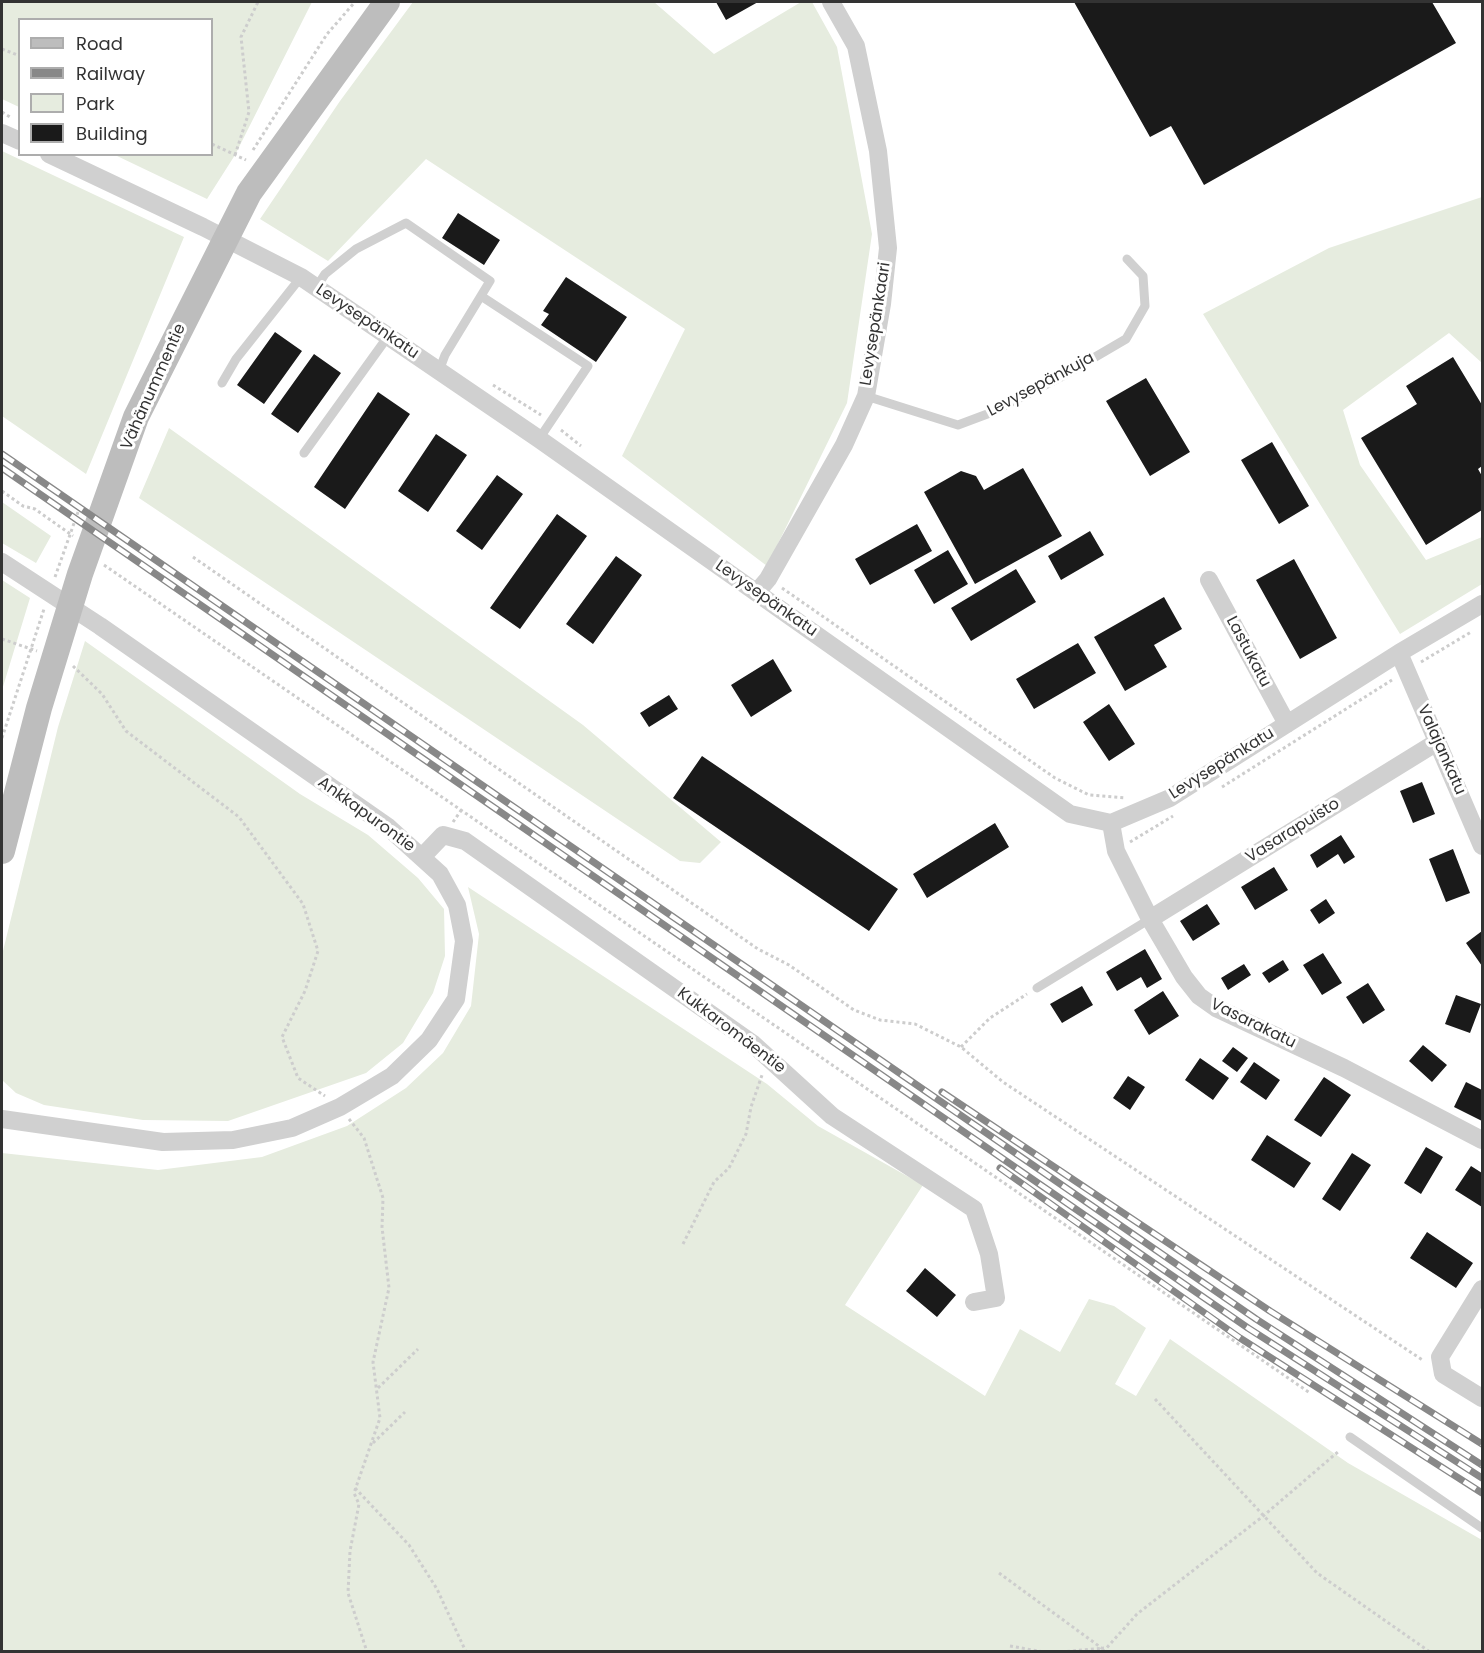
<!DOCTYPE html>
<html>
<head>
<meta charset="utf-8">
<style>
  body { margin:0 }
  #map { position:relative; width:1484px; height:1653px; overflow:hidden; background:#fff; font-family:Poppins,sans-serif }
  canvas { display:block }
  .frame { position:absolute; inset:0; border:3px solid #333; pointer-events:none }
  .legend { position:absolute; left:18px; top:18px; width:195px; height:138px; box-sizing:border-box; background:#fff; border:2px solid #adadad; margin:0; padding:8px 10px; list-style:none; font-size:18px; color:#333 }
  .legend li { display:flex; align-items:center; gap:12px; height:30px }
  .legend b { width:30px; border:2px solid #adadad }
</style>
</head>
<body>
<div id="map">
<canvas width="1484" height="1653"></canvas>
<div class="frame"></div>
<ul class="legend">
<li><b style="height:8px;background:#bdbdbd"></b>Road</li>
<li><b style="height:8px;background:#888"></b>Railway</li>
<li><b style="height:16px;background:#e6ecdf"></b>Park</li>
<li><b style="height:16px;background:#1a1a1a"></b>Building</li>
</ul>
</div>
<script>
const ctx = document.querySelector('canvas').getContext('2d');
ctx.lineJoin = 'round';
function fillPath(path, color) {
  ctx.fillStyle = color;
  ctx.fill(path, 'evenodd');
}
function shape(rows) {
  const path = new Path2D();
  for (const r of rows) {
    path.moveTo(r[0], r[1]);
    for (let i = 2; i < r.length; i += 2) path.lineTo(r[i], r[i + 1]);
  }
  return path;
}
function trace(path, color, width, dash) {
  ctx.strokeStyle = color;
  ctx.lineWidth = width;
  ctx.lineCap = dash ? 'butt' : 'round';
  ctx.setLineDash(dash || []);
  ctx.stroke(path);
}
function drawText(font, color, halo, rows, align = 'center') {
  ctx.font = font + ' Poppins,sans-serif';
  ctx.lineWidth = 6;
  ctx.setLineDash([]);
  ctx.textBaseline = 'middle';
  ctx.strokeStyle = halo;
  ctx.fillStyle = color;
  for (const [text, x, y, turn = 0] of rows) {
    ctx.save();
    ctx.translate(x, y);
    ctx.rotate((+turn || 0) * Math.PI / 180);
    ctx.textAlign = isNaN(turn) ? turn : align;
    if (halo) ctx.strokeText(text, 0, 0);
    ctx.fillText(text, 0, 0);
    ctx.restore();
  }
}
fillPath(shape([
  [2,2,312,2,235,155,207,199,115,155,212,154,212,20,20,20,19,107,2,99],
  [413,2,654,2,714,54,801,2,812,2,837,47,872,234,847,403,767,566,622,456,685,329,426,159,328,261,260,219,340,101],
  [2,151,184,237,86,474,2,416],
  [1482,197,1482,363,1449,333,1343,410,1360,465,1426,560,1482,537,1482,584,1400,634,1203,314,1329,248],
  [169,428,583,725,721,842,700,863,680,861,139,498],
  [2,502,51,536,36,563,2,543],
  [2,580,30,598,2,690],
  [85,641,300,794,368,835,418,878,444,909,445,956,433,993,403,1043,366,1073,228,1121,143,1120,44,1105,16,1093,2,1080,2,955,58,727],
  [468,887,767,1084,818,1126,923,1185,845,1305,985,1396,1020,1329,1060,1352,1089,1299,1114,1306,1146,1328,1115,1384,1136,1396,1170,1339,1348,1463,1482,1540,1482,1651,2,1652,2,1153,158,1170,262,1157,347,1126,406,1088,443,1053,471,1006,479,934]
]), '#e6ecdf');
fillPath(shape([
  [716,2,758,2,726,20],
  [1074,2,1432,2,1456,43,1204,185,1171,126,1150,137],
  [458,213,500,240,484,265,442,238],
  [566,277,627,317,596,362,541,325,549,314,543,311],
  [275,332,302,351,264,404,237,385],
  [314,354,341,373,298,433,271,414],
  [1453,357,1482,405,1482,466,1478,469,1482,476,1482,510,1426,545,1361,438,1417,404,1406,386],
  [1146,378,1190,452,1150,476,1106,401],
  [378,392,410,414,345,509,314,487],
  [436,434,467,455,428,512,398,491],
  [1272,442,1309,506,1279,524,1241,460],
  [1023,468,1062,536,975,584,924,492,961,471,976,476,984,490],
  [497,475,523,494,482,550,456,531],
  [557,514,587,536,520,629,490,608],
  [917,524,932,551,870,585,855,559],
  [1090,531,1104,555,1061,580,1048,556],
  [948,550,968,584,934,604,914,570],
  [616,556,642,575,593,644,566,624],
  [1294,559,1337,638,1300,659,1256,580],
  [1016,569,1036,602,971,641,951,608],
  [1164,597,1182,629,1154,645,1167,667,1125,691,1094,637],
  [1078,643,1096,673,1034,709,1016,679],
  [773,659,792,691,751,717,731,685],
  [669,695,678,709,649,727,640,713],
  [1109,704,1135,744,1109,761,1083,722],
  [702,756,898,889,869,931,673,798],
  [1422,782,1435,814,1413,823,1400,791],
  [995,823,1009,847,927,898,913,874],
  [1341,835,1355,857,1344,864,1338,854,1317,868,1310,855],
  [1453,849,1470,893,1446,902,1429,859],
  [1274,867,1288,890,1255,910,1241,887],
  [1326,899,1335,913,1319,924,1310,910],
  [1207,904,1220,924,1193,941,1180,921],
  [1482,931,1482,966,1466,943],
  [1145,949,1162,979,1147,988,1141,977,1117,991,1106,972],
  [1323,953,1342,983,1322,995,1303,965],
  [1283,960,1289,970,1269,983,1262,973],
  [1244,964,1251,975,1228,990,1221,978],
  [1368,983,1385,1010,1363,1024,1346,997],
  [1082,986,1093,1005,1062,1023,1050,1004],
  [1163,991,1179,1016,1149,1035,1134,1010],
  [1456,995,1481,1004,1470,1033,1445,1024],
  [1423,1045,1447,1065,1432,1082,1409,1061],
  [1233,1047,1248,1058,1237,1072,1222,1061],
  [1200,1058,1229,1078,1213,1100,1185,1080],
  [1254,1062,1280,1080,1266,1100,1240,1082],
  [1128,1076,1145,1087,1130,1110,1113,1098],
  [1324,1077,1351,1095,1321,1137,1294,1120],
  [1466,1082,1482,1090,1482,1121,1454,1107],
  [1267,1135,1311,1163,1294,1188,1251,1160],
  [1426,1147,1443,1157,1421,1194,1404,1183],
  [1352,1153,1371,1165,1340,1211,1322,1199],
  [1471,1166,1482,1173,1482,1207,1455,1190],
  [1427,1232,1473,1263,1456,1288,1410,1258],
  [925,1268,956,1295,937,1317,906,1291]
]), '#1a1a1a');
trace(shape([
  [2,49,20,56],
  [2,112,10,117],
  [212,144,246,160],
  [253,150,327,34,355,2],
  [235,155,249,112,241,37,258,2],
  [493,385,541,415],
  [561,430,581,446],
  [2,491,23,506,35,509,73,536],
  [193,557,758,949,789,965,854,1010,880,1020,915,1024,961,1047,1003,1082,1424,1361],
  [104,565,1310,1393],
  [55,577,78,512],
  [782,588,1055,778,1089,795,1126,798],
  [2,639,37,651],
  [1421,662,1471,632],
  [73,666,102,694,126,731,239,817,303,904,318,951,305,991,282,1037,298,1078,325,1096],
  [2,738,44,609],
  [1222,787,1392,680],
  [453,822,462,809],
  [1130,842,1173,816],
  [961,1047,990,1018,1027,994],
  [349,1119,364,1138,383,1198,382,1227,389,1288,373,1362,380,1418,354,1493,359,1504,350,1551,348,1593,367,1652],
  [683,1244,714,1182,729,1168,746,1134,751,1107,762,1075],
  [378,1388,418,1349],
  [1155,1399,1317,1573,1430,1652],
  [373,1443,405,1412],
  [355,1488,409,1545,437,1589,466,1652],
  [999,1573,1107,1652],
  [1010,1646,1044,1652],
  [1061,1652,1104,1648],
  [1103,1652,1137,1614,1262,1517,1339,1451]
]), '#cdcdcd', 3, [3, 3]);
trace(shape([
  [316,288,325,274,356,249,406,223,490,281,445,355,439,371],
  [481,296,588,366,539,439],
  [222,383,236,359,301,277],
  [866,396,958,425,990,413,1061,377,1126,339,1145,306,1143,276,1127,259],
  [304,453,389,335],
  [1037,988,1150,919],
  [1350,1437,1482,1528]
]), '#d0d0d0', 9);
trace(shape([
  [2,133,20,141],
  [49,154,203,227,301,277,539,439,1070,814,1111,823,1170,798,1399,653,1482,604],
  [2,562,100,626,388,827,440,874,457,905,464,941,456,999,429,1040,392,1076,340,1107,292,1128,233,1140,163,1142,2,1119],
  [1209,580,1287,724],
  [757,592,768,579,844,445,866,396,882,304,888,248,878,151,856,46,831,2],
  [1399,653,1482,846],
  [1111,823,1116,851,1150,919,1184,977,1199,996,1216,1008,1344,1068,1482,1140],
  [422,857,443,835,465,841,752,1043,832,1116,974,1209,989,1254,996,1298,974,1302],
  [1150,919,1437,742],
  [1482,1289,1440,1357,1443,1374,1482,1398]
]), '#d0d0d0', 18);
trace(shape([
  [2,851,39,708,80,574,136,417,249,193,387,2]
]), '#bdbdbd', 26);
const rail = shape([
  [2,454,1256,1319,1482,1465],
  [2,468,1248,1328,1482,1478],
  [942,1092,1270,1311,1482,1444],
  [1000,1168,1240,1338,1482,1493]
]);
trace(rail, '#888', 7);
trace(rail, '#fff', 4.5, [14]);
drawText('16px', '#333', '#fff', [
  ["Levysepänkatu",367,322,34],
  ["Levysepänkaari",876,324,-81],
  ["Levysepänkuja",1041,385,-28],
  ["Vähänummentie",154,387,-66],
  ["Levysepänkatu",766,599,35],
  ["Lastukatu",1248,652,62],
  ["Valajankatu",1441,750,66],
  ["Levysepänkatu",1222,764,-32],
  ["Ankkapurontie",366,815,36],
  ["Vasarapuisto",1293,831,-32],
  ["Vasarakatu",1253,1024,26],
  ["Kukkaromäentie",731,1031,37]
]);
</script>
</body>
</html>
